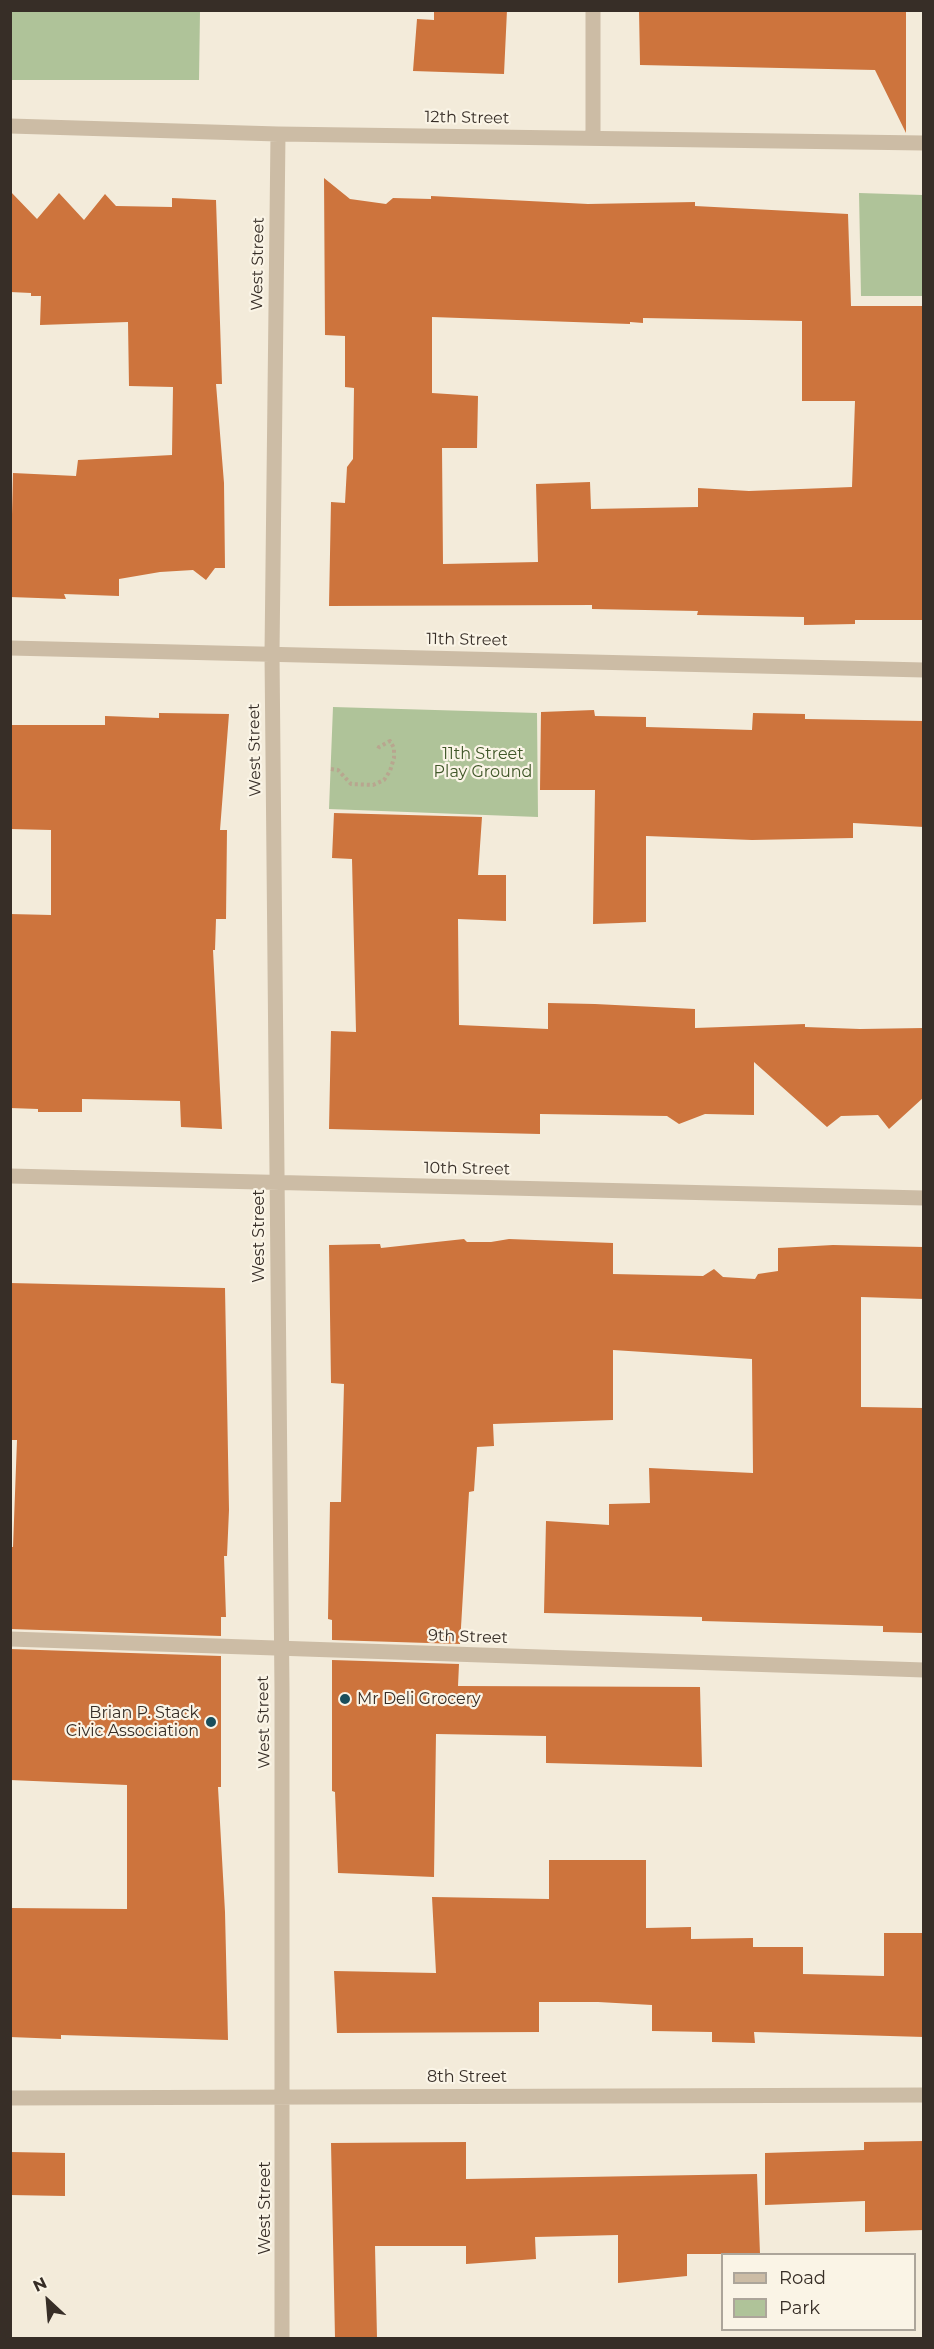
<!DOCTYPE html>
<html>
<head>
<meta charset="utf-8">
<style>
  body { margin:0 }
  #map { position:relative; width:934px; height:2349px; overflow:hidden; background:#f3ebda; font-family:Montserrat,sans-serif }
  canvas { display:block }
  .frame { position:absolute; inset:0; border:12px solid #372e27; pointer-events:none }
  .legend { position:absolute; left:721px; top:2253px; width:195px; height:78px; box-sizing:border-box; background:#faf4e6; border:2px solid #aca59a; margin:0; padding:8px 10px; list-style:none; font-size:18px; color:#372e27 }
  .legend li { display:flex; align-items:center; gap:12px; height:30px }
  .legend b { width:30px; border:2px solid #aca59a }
  .north { position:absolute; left:18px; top:2271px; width:60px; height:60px; -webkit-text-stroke:4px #faf4e6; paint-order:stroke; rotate:334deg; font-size:16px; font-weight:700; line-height:24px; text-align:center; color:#372e27 }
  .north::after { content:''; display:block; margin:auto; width:21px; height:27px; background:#372e27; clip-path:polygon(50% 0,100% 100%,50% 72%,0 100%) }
</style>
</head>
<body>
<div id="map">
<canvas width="934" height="2349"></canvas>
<div class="frame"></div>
<ul class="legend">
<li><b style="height:8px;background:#ccbca5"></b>Road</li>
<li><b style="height:16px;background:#afc399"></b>Park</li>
</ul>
<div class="north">N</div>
</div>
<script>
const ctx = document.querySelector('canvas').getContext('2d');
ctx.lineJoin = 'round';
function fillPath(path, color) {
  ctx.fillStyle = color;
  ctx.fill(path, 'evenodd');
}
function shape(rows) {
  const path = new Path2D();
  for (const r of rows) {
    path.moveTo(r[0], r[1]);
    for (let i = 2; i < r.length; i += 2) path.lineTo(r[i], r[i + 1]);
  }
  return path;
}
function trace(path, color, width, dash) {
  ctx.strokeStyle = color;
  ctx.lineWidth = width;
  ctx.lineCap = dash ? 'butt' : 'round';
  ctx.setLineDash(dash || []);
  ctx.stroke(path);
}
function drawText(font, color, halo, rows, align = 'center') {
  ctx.font = font + ' Montserrat,sans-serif';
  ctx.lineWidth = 4.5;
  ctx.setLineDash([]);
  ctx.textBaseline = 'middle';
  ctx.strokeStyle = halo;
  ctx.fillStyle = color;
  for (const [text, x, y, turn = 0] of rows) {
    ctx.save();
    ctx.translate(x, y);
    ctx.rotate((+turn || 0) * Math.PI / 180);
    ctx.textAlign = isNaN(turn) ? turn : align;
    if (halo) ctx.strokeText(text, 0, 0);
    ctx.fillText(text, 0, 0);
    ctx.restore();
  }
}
fillPath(shape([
  [10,11,200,11,199,80,11,80],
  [859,193,923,195,923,296,861,296],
  [333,707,537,713,538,817,329,809]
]), '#afc399');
fillPath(shape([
  [434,10,507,10,504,74,413,71,417,19,434,20],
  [639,10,906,10,906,133,875,70,640,65],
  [324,178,350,199,386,204,393,198,431,199,431,196,588,204,695,202,695,206,848,214,851,306,924,306,924,620,855,620,855,624,804,625,804,617,697,615,698,611,592,609,592,605,329,606,331,502,345,503,347,467,353,459,354,388,345,387,345,336,325,335],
  [432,317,630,324,630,322,643,323,643,318,802,321,802,401,855,401,852,487,749,491,698,488,698,507,591,509,590,482,536,484,538,562,443,564,442,448,477,448,478,396,432,393],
  [10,191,37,219,59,193,84,220,105,194,116,206,172,207,172,198,216,200,222,384,216,384,224,483,225,568,215,568,206,580,193,570,160,572,119,579,119,596,64,594,66,599,10,597,13,473,76,476,78,460,172,455,173,387,129,386,128,322,40,325,41,296,31,296,31,293,10,292],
  [594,710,595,716,646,717,646,727,752,730,753,713,805,714,805,719,924,721,924,827,853,823,853,838,752,840,646,836,646,922,593,924,595,790,540,790,541,712],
  [159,713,229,714,220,830,227,830,226,919,216,919,215,950,213,950,222,1129,181,1127,180,1101,82,1099,82,1112,38,1112,38,1109,10,1108,10,914,51,915,51,830,10,829,10,725,105,725,105,716,159,718],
  [334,813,482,817,478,875,506,875,506,921,458,919,459,1025,548,1029,548,1003,595,1004,695,1009,695,1028,805,1024,805,1027,860,1029,924,1028,924,1097,889,1129,878,1115,841,1116,827,1127,754,1062,754,1115,705,1114,679,1124,667,1116,540,1114,540,1134,329,1129,331,1031,356,1032,352,859,332,858],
  [464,1239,467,1242,491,1242,509,1239,613,1243,613,1274,703,1276,714,1269,723,1277,755,1279,758,1274,778,1271,778,1248,833,1245,924,1247,924,1299,861,1297,861,1407,924,1408,924,1633,883,1632,883,1626,702,1621,702,1617,544,1613,546,1521,609,1525,609,1504,650,1503,649,1468,753,1473,752,1359,613,1350,613,1420,493,1424,494,1446,477,1447,474,1491,469,1492,460,1644,332,1640,332,1620,328,1619,330,1502,341,1502,344,1384,331,1383,329,1245,380,1244,381,1248],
  [10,1283,225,1288,229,1510,227,1556,224,1556,226,1617,221,1617,221,1636,10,1629,10,1547,13,1547,17,1440,10,1440],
  [10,1649,221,1656,221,1787,218,1787,225,1912,228,2040,61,2035,61,2039,10,2037,10,1908,127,1909,127,1785,10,1780],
  [332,1660,459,1664,458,1686,700,1687,702,1767,546,1763,546,1736,436,1734,434,1877,338,1873,335,1792,332,1791],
  [549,1860,646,1860,646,1928,691,1927,691,1939,753,1938,753,1947,803,1947,803,1974,884,1976,884,1933,924,1933,924,2037,754,2032,755,2043,712,2042,712,2032,652,2031,652,2005,598,2002,539,2002,539,2032,337,2033,334,1971,436,1973,432,1897,549,1899],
  [924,2141,924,2230,865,2232,865,2201,765,2205,765,2153,864,2150,864,2142],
  [466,2142,466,2179,757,2174,760,2254,687,2254,687,2276,618,2283,618,2235,535,2237,536,2259,466,2264,466,2246,375,2246,377,2338,335,2338,331,2143],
  [10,2152,65,2153,65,2196,10,2195]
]), '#cd743d');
trace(shape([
  [331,769,338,770,351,784,373,785,384,780,390,771,394,758,394,748,390,741,379,747,377,751]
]), '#b8a68f', 4, [3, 3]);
trace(shape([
  [593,10,593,137],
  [10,126,278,134,924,143],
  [278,134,272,653,282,1691,282,2338],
  [10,648,924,670],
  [10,1176,924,1198],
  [10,1639,924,1670],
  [10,2098,924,2095]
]), '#ccbca5', 15);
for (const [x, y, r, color] of [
  [345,1699,6,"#1a4e5b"],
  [211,1722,6,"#1a4e5b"]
]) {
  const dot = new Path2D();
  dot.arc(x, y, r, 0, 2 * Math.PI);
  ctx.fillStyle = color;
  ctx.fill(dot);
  trace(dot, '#faf4e6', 2);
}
drawText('16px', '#372e27', '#faf4e6', [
  ["12th Street",467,118,1],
  ["West Street",258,264,-89],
  ["11th Street",467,640,1],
  ["West Street",255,750,-91],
  ["10th Street",467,1169,1],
  ["West Street",259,1236,-90],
  ["9th Street",468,1637,2],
  ["West Street",264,1722,-91],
  ["8th Street",467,2077],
  ["West Street",265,2208,-90]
]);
drawText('16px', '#405729', '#faf4e6', [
  ["11th Street",483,754],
  ["Play Ground",483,772]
]);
drawText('16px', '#372e27', '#faf4e6', [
  ["Mr Deli Grocery",357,1699],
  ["Brian P. Stack",199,1713,"right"],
  ["Civic Association",199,1731,"right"]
], 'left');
</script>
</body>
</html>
